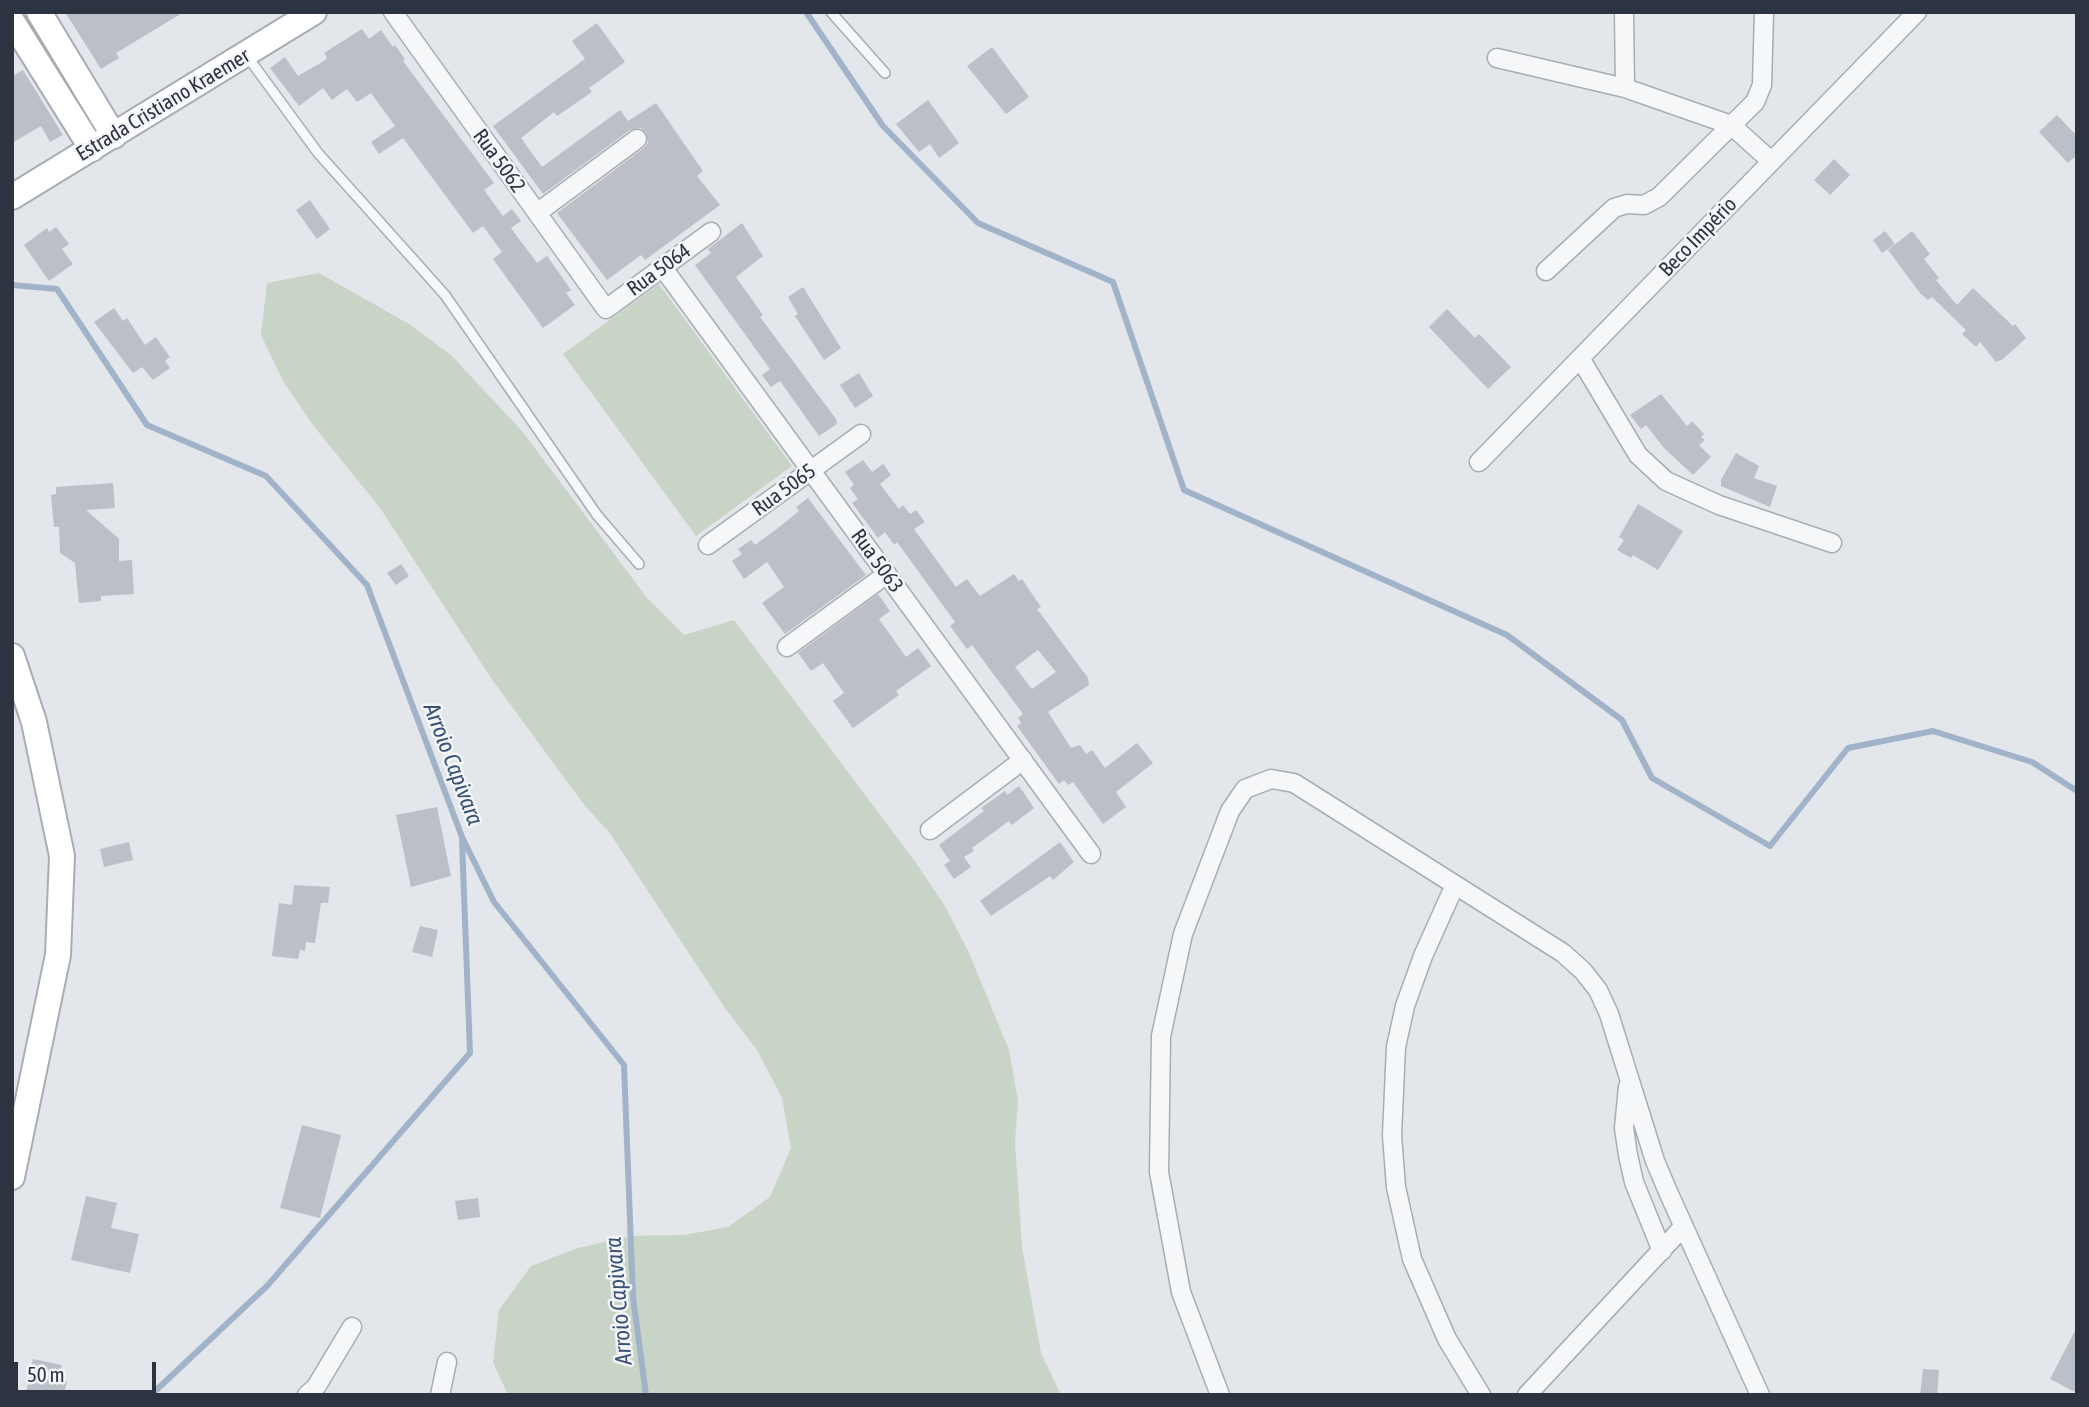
<!DOCTYPE html>
<html>
<head>
<meta charset="utf-8">
<style>
  body { margin:0 }
  #map { position:relative; width:2089px; height:1407px; overflow:hidden; background:#e3e6ea; font-family:"Asap Condensed",sans-serif }
  canvas { display:block }
  .frame { position:absolute; inset:0; border:14px solid #2c3442; pointer-events:none }
  .scale { position:absolute; left:14px; top:1362px; width:142px; height:32px; box-sizing:border-box; border:4px solid #2c3442; border-top:0; padding-left:9px; font-size:21px; line-height:24px; white-space:nowrap; color:#2c3442; -webkit-text-stroke:5px #f3f5f8; paint-order:stroke }
</style>
</head>
<body>
<div id="map">
<canvas width="2089" height="1407"></canvas>
<div class="frame"></div>
<div class="scale">50 m</div>
</div>
<script>
const ctx = document.querySelector('canvas').getContext('2d');
ctx.lineJoin = 'round';
function fillPath(path, color) {
  ctx.fillStyle = color;
  ctx.fill(path, 'evenodd');
}
function shape(rows) {
  const path = new Path2D();
  for (const r of rows) {
    path.moveTo(r[0], r[1]);
    for (let i = 2; i < r.length; i += 2) path.lineTo(r[i], r[i + 1]);
  }
  return path;
}
function trace(path, color, width, dash) {
  ctx.strokeStyle = color;
  ctx.lineWidth = width;
  ctx.lineCap = dash ? 'butt' : 'round';
  ctx.setLineDash(dash || []);
  ctx.stroke(path);
}
function drawText(font, color, halo, rows, align = 'center') {
  ctx.font = font + ' "Asap Condensed",sans-serif';
  ctx.lineWidth = 5;
  ctx.setLineDash([]);
  ctx.textBaseline = 'middle';
  ctx.strokeStyle = halo;
  ctx.fillStyle = color;
  for (const [text, x, y, turn = 0] of rows) {
    ctx.save();
    ctx.translate(x, y);
    ctx.rotate((+turn || 0) * Math.PI / 180);
    ctx.textAlign = isNaN(turn) ? turn : align;
    if (halo) ctx.strokeText(text, 0, 0);
    ctx.fillText(text, 0, 0);
    ctx.restore();
  }
}
fillPath(shape([
  [319,273,409,324,451,355,522,431,647,598,684,635,734,620,916,863,945,906,969,953,1009,1050,1018,1101,1015,1142,1022,1247,1041,1353,1061,1395,508,1395,493,1362,499,1310,531,1266,578,1248,630,1236,684,1235,728,1227,770,1197,791,1148,782,1098,757,1050,725,1008,609,832,585,806,493,681,380,508,313,425,283,381,261,335,267,283],
  [659,284,792,466,696,536,563,354]
]), '#c8d4c5');
trace(shape([
  [806,12,883,126,978,223,1113,282,1184,490,1507,635,1622,720,1652,778,1770,846,1848,748,1933,731,2032,762,2077,791],
  [12,285,57,289,147,425,266,476,367,585,462,837,494,902,624,1065,633,1297,646,1395],
  [151,1395,267,1286,470,1053,462,840]
]), '#a1b3c8', 6);
fillPath(shape([
  [65,12,184,12,116,53,119,58,101,69],
  [597,23,625,62,589,88,592,92,557,116,554,112,521,138,542,167,620,110,628,121,656,103,703,171,697,176,720,205,645,260,641,255,607,280,557,213,644,148,648,143,646,133,641,128,630,130,543,194,493,126,585,59,572,41],
  [362,29,369,39,381,30,393,47,395,45,405,59,403,61,494,183,484,190,503,216,512,209,521,221,511,228,537,263,547,256,571,290,566,293,575,305,543,328,493,259,502,252,483,226,473,233,403,138,379,154,371,142,395,126,371,93,357,102,347,89,332,100,323,88,299,106,270,68,285,57,298,76,324,61,327,58,324,53],
  [992,47,1029,97,1006,114,967,66],
  [23,70,63,135,50,142,41,126,12,143,12,76],
  [928,100,959,143,939,158,930,144,919,152,896,124],
  [2057,115,2077,136,2077,155,2068,163,2039,132],
  [1834,159,1850,175,1830,195,1814,180],
  [310,200,330,229,317,239,296,210],
  [742,223,763,256,736,277,763,315,760,317,836,419,837,424,819,436,780,381,771,387,762,375,770,369,695,265,711,253,708,249],
  [56,227,69,244,62,249,73,264,49,281,24,245,47,228,49,232],
  [1885,231,1895,244,1882,253,1873,240],
  [1912,231,1930,254,1924,259,1939,278,1936,280,1957,305,1973,288,2013,326,2015,324,2026,338,2003,359,1996,362,1980,342,1976,347,1962,334,1966,330,1932,297,1928,300,1920,293,1888,250],
  [803,287,841,348,824,360,795,316,798,314,788,297],
  [114,308,123,321,127,318,145,345,156,337,170,357,165,361,170,368,153,380,142,367,133,373,94,322],
  [1447,309,1475,338,1479,334,1511,367,1488,389,1429,327],
  [859,373,873,396,855,408,840,385],
  [1661,394,1687,426,1692,421,1704,434,1701,437,1705,440,1699,445,1711,457,1693,475,1664,448,1646,425,1641,429,1630,415],
  [1736,453,1759,466,1754,478,1777,486,1770,507,1721,486,1721,480],
  [863,460,872,472,883,464,891,475,880,484,899,509,903,505,910,514,916,510,925,522,914,529,956,587,967,579,980,596,1014,574,1019,581,1022,579,1041,607,1037,609,1088,678,1089,685,1048,712,1071,748,1080,745,1086,754,1092,750,1105,768,1137,743,1153,763,1116,792,1126,807,1103,824,1073,782,1068,785,1064,780,1059,784,1017,726,1021,723,1018,718,1023,714,972,645,967,649,950,626,955,622,897,542,894,545,885,532,878,538,852,503,858,499,850,488,854,485,845,472],
  [1038,650,1056,672,1032,689,1015,667],
  [113,483,115,508,86,510,119,539,119,561,132,560,134,594,101,596,101,601,79,603,75,563,60,553,59,527,54,527,51,495,56,494,56,487],
  [808,498,866,575,785,634,762,603,784,587,767,562,744,579,732,561,742,554,738,549,751,540,755,545,778,528,799,511,796,507],
  [1638,504,1683,531,1658,570,1633,555,1631,558,1617,550,1624,540,1619,537],
  [401,564,409,576,396,585,387,573],
  [878,594,890,611,879,619,906,657,918,648,931,666,896,691,899,695,853,728,833,701,844,693,823,663,811,671,798,653],
  [1019,786,1034,808,1012,825,1009,821,972,848,974,851,964,857,971,867,954,879,944,865,950,861,939,845,984,811,981,808,1005,791,1007,795],
  [437,807,451,876,411,887,396,815],
  [129,842,133,860,104,867,100,849],
  [1060,842,1074,862,1053,880,1050,876,991,916,980,901],
  [294,885,330,887,328,903,321,903,315,943,306,942,305,951,300,950,298,959,272,956,279,903,292,905],
  [420,926,438,930,432,957,412,952],
  [302,1125,341,1135,320,1218,280,1208],
  [86,1196,117,1203,111,1228,139,1234,130,1273,71,1260],
  [478,1198,480,1217,458,1220,455,1201],
  [2077,1327,2077,1393,2050,1379],
  [33,1359,62,1365,59,1379,67,1381,64,1395,26,1393],
  [1923,1369,1939,1370,1937,1395,1920,1395]
]), '#bbbfc7');
const lane = shape([
  [831,12,885,73],
  [247,56,318,153,445,295,597,515,639,564]
]);
const street = shape([
  [393,12,606,309,711,232],
  [1624,12,1625,88],
  [1497,58,1625,88,1731,125,1771,161],
  [537,213,637,139],
  [663,268,1091,854],
  [1546,271,1614,208,1627,204,1644,205,1659,197,1755,102,1762,85,1764,12],
  [1580,358,1638,455,1666,481,1719,505,1832,543],
  [1479,462,1917,12],
  [708,545,861,434],
  [787,647,887,574],
  [930,830,1023,760],
  [1454,887,1423,956,1405,1006,1396,1047,1392,1135,1396,1187,1412,1259,1447,1339,1481,1395],
  [1628,1087,1624,1128,1628,1155,1634,1182,1662,1251],
  [307,1395,316,1387,352,1327],
  [440,1395,447,1362],
  [1220,1395,1181,1292,1159,1172,1161,1036,1183,934,1230,811,1245,789,1271,779,1294,783,1563,953,1583,971,1598,990,1609,1014,1655,1161,1669,1194,1760,1395],
  [1527,1395,1683,1227]
]);
const secondary = shape([
  [39,12,114,136],
  [12,21,92,149],
  [12,197,314,12],
  [12,656,34,722,62,856,58,955,12,1177]
]);
trace(lane, '#a8adb4', 12);
trace(street, '#a8adb4', 21);
trace(secondary, '#a8adb4', 28);
trace(lane, '#f6f7f9', 9);
trace(street, '#f6f7f9', 18);
trace(secondary, '#fff', 24);
drawText('21px', '#2c3442', '#f3f5f8', [
  ["Estrada Cristiano Kraemer",163,105,-31],
  ["Rua 5062",499,161,54],
  ["Beco Império",1698,237,-46],
  ["Rua 5064",659,270,-36],
  ["Rua 5065",784,490,-36],
  ["Rua 5063",877,561,54]
]);
drawText('italic 23px', '#395273', '#f3f5f8', [
  ["Arroio Capivara",453,764,69],
  ["Arroio Capivara",619,1301,-95]
]);
</script>
</body>
</html>
